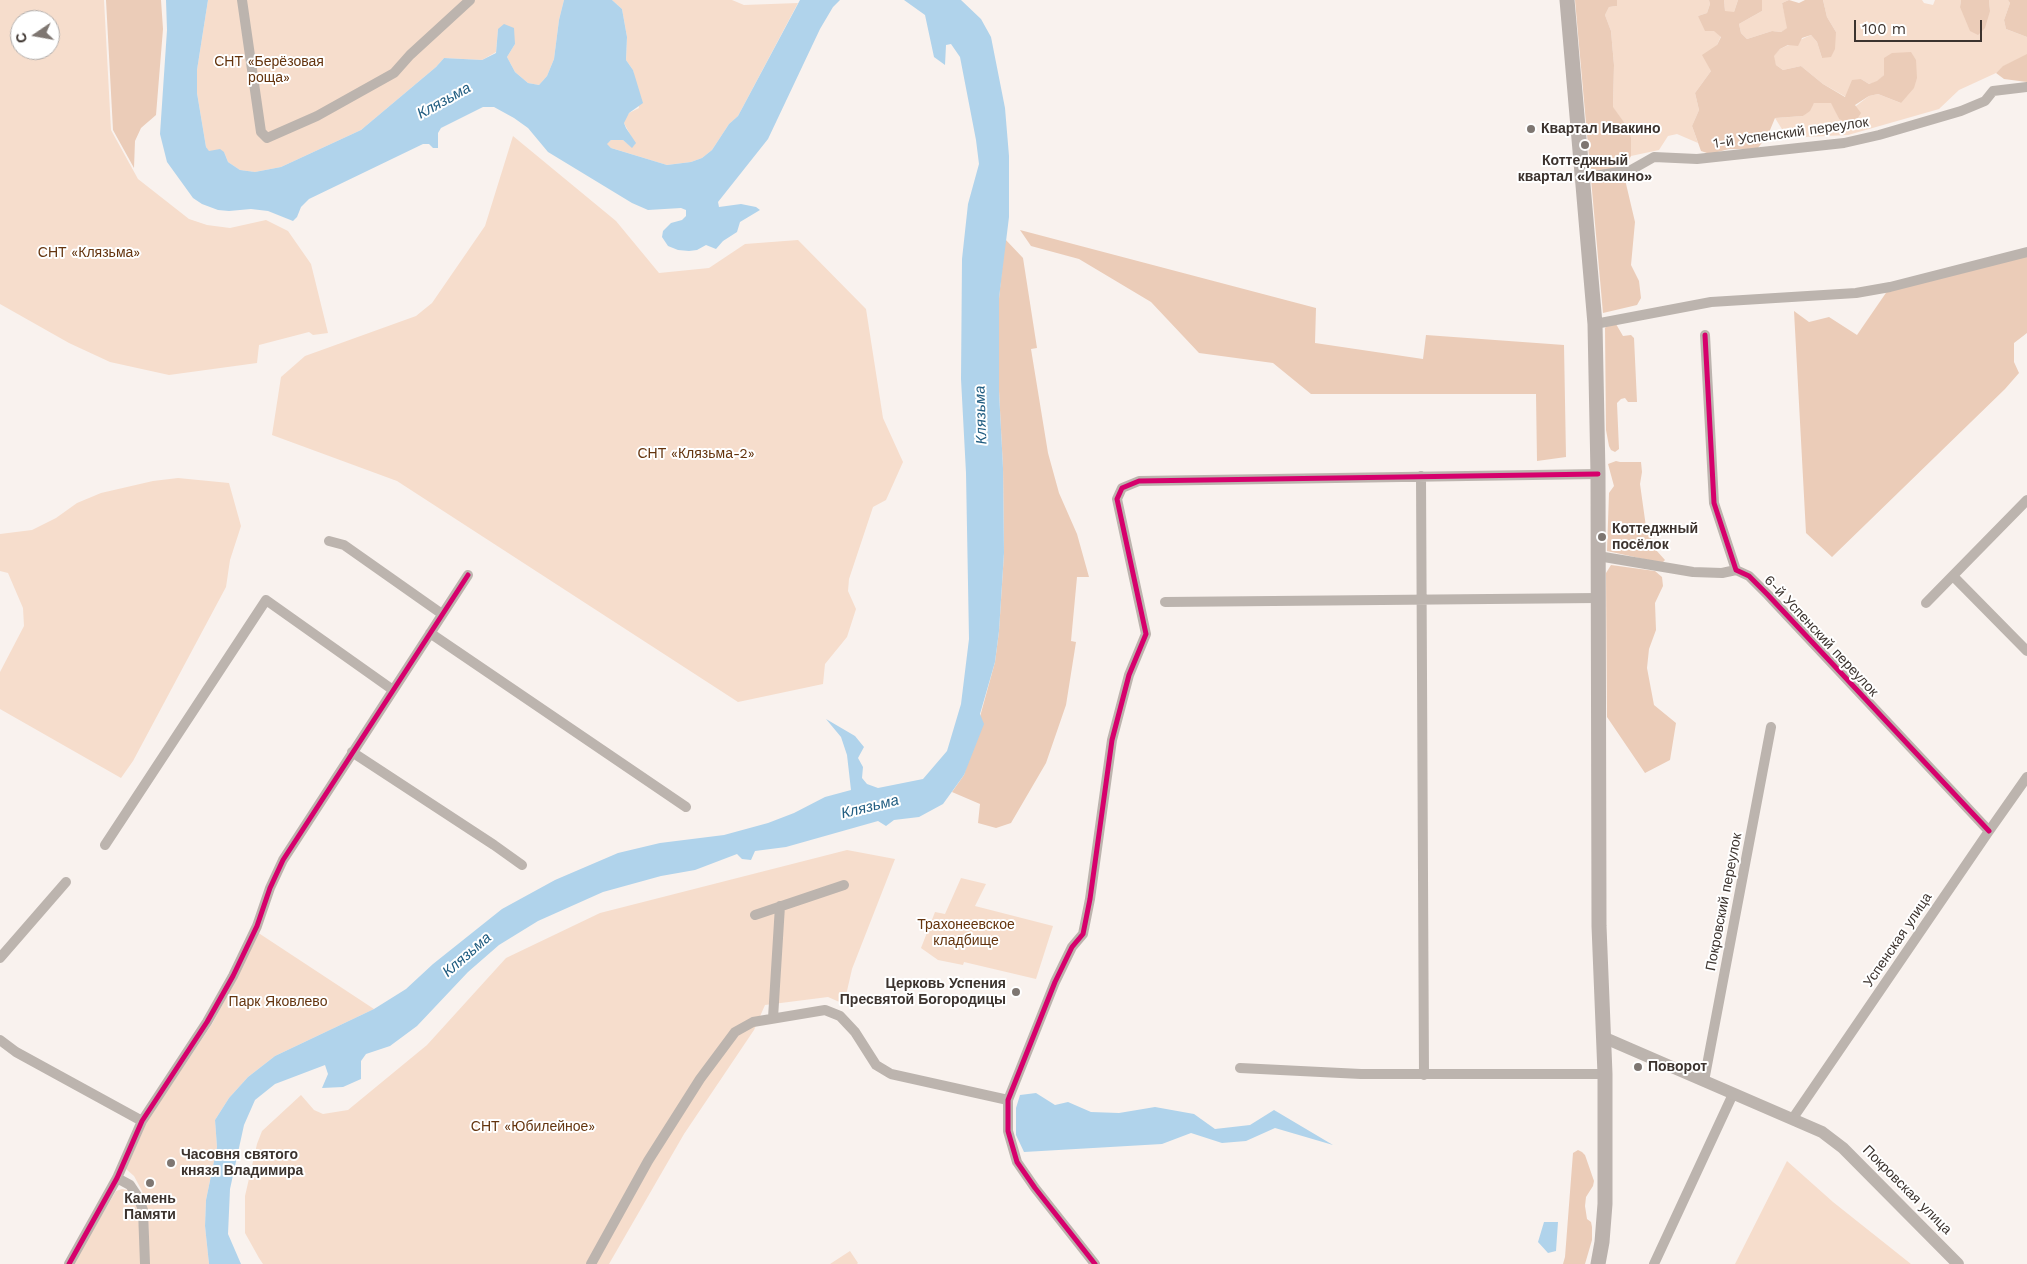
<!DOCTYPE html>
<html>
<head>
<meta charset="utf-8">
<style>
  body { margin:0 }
  #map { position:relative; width:2027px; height:1264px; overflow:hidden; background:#f9f2ee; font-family:"Work Sans",sans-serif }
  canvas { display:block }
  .north { position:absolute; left:10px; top:10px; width:50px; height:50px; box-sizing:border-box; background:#fff; border:1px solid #b1adab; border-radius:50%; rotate:258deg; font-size:14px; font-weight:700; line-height:20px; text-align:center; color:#3c332e }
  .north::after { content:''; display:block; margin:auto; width:18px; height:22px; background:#7e7671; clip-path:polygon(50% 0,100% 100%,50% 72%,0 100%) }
  .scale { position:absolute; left:1854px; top:20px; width:128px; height:22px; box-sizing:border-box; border:2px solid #3c332e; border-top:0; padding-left:6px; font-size:15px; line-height:18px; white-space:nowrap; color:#3c332e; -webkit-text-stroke:4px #fff; paint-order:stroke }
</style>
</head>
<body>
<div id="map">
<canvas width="2027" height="1264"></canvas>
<div class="north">С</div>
<div class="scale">100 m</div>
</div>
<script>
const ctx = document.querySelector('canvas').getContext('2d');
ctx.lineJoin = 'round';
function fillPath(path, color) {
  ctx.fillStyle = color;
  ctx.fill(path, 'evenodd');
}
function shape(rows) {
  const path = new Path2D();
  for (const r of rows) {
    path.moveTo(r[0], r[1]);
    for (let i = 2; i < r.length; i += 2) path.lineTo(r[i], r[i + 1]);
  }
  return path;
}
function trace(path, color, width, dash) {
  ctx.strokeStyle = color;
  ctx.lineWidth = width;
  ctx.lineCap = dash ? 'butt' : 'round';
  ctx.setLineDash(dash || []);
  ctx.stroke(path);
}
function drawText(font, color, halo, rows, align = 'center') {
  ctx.font = font + ' "Work Sans",sans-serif';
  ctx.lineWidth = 4;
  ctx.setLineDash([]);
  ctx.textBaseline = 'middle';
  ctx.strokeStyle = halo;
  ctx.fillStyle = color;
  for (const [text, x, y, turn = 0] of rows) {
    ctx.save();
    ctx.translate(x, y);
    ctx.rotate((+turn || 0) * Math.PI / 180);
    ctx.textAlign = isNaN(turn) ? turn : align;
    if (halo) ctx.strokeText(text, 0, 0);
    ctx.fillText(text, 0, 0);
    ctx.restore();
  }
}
fillPath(shape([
  [0,0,104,0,111,130,138,179,189,219,207,225,230,228,266,220,288,231,311,264,328,333,313,335,309,332,259,345,257,363,169,375,110,362,69,343,0,304],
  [20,20,50,20,50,50,20,50],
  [208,0,564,0,559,20,554,59,547,76,539,85,528,83,515,72,507,57,515,44,498,29,496,52,482,60,444,58,436,67,361,130,281,167,255,172,240,170,228,162,224,152,209,152,206,147,197,93,197,70],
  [612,0,732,0,744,5,798,3,738,116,729,124,712,150,702,158,691,162,667,165,611,148,606,144,611,140,623,140,632,147,635,144,624,123,625,117,629,113,639,108,633,70,626,60,627,37,622,9],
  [1617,0,1709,0,1710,4,1707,13,1698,16,1721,36,1717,45,1711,71,1695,93,1699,110,1692,126,1698,143,1677,134,1668,136,1659,150,1631,156,1629,129,1613,108,1614,65,1611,31,1605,15,1609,7,1617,6],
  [1724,0,1738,0,1734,12,1725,12],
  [1762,0,1789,0,1782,3,1788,28,1781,32,1772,31,1747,39,1741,33,1739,24,1762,11],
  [1823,0,1922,0,1924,3,1933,5,1935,0,1961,0,1960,7,1990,11,1989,0,2008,0,2010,3,2004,20,2006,29,2027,37,2027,55,2004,66,1996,73,1959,90,1939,109,1848,135,1804,137,1785,134,1775,118,1803,116,1814,103,1832,103,1839,119,1869,96,1878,94,1901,103,1884,58,1884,75,1877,82,1869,84,1861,79,1846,97,1823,84,1801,66,1783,70,1776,65,1773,56,1780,49,1811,35,1817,42,1822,58,1836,32,1827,17],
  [513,136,616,221,659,273,709,268,745,244,798,240,866,309,883,418,903,462,886,500,873,507,849,579,848,591,856,609,847,637,825,664,823,684,738,702,397,481,272,435,281,377,305,356,416,316,432,303,485,226],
  [178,478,229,483,241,526,230,560,226,587,133,761,121,778,0,709,0,672,24,626,23,608,8,573,0,571,0,534,32,530,56,518,77,503,101,493,153,481],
  [847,850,895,859,852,969,844,1004,828,997,765,1005,754,1030,684,1134,609,1264,263,1264,259,1258,245,1233,245,1196,257,1144,262,1131,301,1095,314,1110,323,1114,348,1110,427,1045,506,958,600,913],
  [961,878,986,884,975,906,1053,926,1036,979,964,962,963,965,938,960,921,948,935,912,945,914],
  [257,932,374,1009,275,1056,248,1077,229,1098,215,1120,217,1147,206,1200,205,1226,209,1264,149,1264,148,1214,142,1191,134,1176,126,1169,147,1121,212,1024,237,978],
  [1787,1161,1833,1202,1911,1264,1735,1264],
  [122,1189,128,1190,138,1207,141,1264,73,1264,116,1191],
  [850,1251,858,1263,857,1264,830,1264]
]), '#f6ddcc');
fillPath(shape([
  [106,0,161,0,163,29,156,115,141,128,135,141,134,168,113,130],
  [1575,0,1617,0,1617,6,1609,7,1605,15,1611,31,1614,65,1613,107,1629,129,1631,138,1631,156,1623,171,1635,222,1631,265,1639,281,1641,298,1637,305,1603,313],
  [1709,0,1724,0,1725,11,1734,12,1738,0,1762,0,1762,11,1739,24,1741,33,1747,39,1772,31,1781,32,1787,28,1782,3,1789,0,1799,3,1805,0,1823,0,1827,17,1836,32,1835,49,1831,57,1822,58,1817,42,1811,35,1802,38,1798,46,1788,45,1780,49,1774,56,1776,65,1783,70,1801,66,1823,84,1845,97,1852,80,1861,79,1869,84,1877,81,1884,75,1884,58,1892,53,1911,52,1916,60,1917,78,1914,88,1901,103,1878,94,1869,96,1855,105,1861,113,1856,121,1848,123,1839,119,1831,103,1814,103,1810,111,1803,116,1775,118,1768,135,1757,149,1729,149,1710,154,1701,151,1692,126,1699,110,1695,93,1711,71,1702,55,1717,45,1721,37,1714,31,1705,31,1698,16,1707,13,1710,4],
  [1961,0,1989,0,1990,11,1985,28,1978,35,1970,31,1960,7],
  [2008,0,2027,0,2027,37,2006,29,2004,20,2010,3],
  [2027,54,2027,82,2004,79,1996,73,2003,66],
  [1020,230,1316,308,1315,343,1423,359,1426,335,1564,345,1566,457,1537,461,1536,394,1311,394,1273,363,1199,353,1151,302,1079,259,1031,246],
  [1005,239,1023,258,1037,348,1031,349,1048,453,1059,493,1077,534,1089,577,1077,577,1071,641,1076,642,1066,705,1046,763,1011,823,996,828,978,823,980,804,952,792,964,775,995,662,999,631,1004,553,1003,468,999,391,999,298],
  [2027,256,2027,333,2014,343,2014,362,2019,373,2005,389,1832,557,1806,533,1794,311,1809,322,1829,317,1857,335,1890,287],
  [1608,324,1616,324,1623,336,1631,335,1634,338,1637,402,1628,402,1625,398,1621,399,1617,403,1619,449,1615,452,1611,450,1609,446,1606,430,1605,328],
  [1616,461,1620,462,1641,462,1642,472,1640,484,1646,527,1656,550,1665,560,1662,563,1607,551,1609,493,1614,486,1608,464],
  [1611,565,1655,571,1662,577,1663,586,1655,603,1656,630,1649,649,1647,668,1654,705,1676,723,1670,760,1645,773,1607,717,1606,573],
  [1578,1150,1582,1152,1585,1155,1594,1181,1593,1186,1586,1197,1585,1206,1587,1219,1591,1222,1592,1227,1592,1240,1585,1264,1563,1264,1565,1257,1573,1153]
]), '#ebccb8');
fillPath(shape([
  [166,0,208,0,197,70,197,93,206,147,209,151,220,149,224,152,228,162,240,170,255,172,281,167,361,130,436,67,444,58,482,60,496,53,498,29,504,24,514,28,515,44,507,57,515,72,528,83,539,85,547,76,554,59,559,20,564,0,612,0,622,9,627,37,626,60,633,70,643,103,629,113,624,123,626,128,636,143,632,148,623,140,611,140,607,144,611,148,667,165,691,162,702,158,712,150,729,124,738,116,800,0,840,0,833,7,820,29,768,139,718,202,719,207,741,204,756,207,760,210,740,222,737,232,723,241,716,249,706,245,697,250,689,251,678,250,668,246,662,237,663,231,671,223,682,220,686,216,686,210,681,208,648,210,632,203,548,152,528,128,514,118,494,107,483,107,441,128,438,133,438,148,433,148,429,144,423,144,309,199,301,207,297,217,293,221,268,211,251,209,229,211,218,210,202,204,193,198,167,162,160,134,167,30],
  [904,0,961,0,981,19,991,37,1005,108,1009,156,1009,217,999,298,999,391,1003,468,1004,553,999,631,995,662,980,714,984,724,964,775,943,804,919,817,894,820,886,826,878,821,786,847,755,851,751,860,742,859,737,854,695,870,661,876,603,892,538,921,499,945,468,972,417,1026,390,1046,366,1054,361,1061,361,1079,343,1087,322,1088,328,1074,325,1065,275,1084,255,1100,244,1125,230,1189,228,1234,241,1264,209,1264,205,1226,206,1200,217,1147,215,1120,229,1098,248,1077,275,1056,374,1009,406,989,433,964,502,909,555,880,618,853,660,843,724,835,768,823,794,813,825,797,851,790,847,755,841,737,826,719,855,736,864,747,858,758,863,767,862,778,867,784,878,788,923,779,947,751,961,704,969,639,966,473,961,379,962,259,968,204,979,164,976,140,960,57,951,44,946,45,945,65,934,57,925,15],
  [1036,1093,1055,1105,1068,1102,1091,1112,1119,1113,1155,1107,1194,1114,1215,1129,1250,1125,1274,1110,1333,1145,1275,1128,1246,1141,1222,1143,1191,1133,1162,1144,1024,1152,1016,1135,1016,1108,1020,1095],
  [1544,1222,1558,1222,1556,1251,1548,1253,1538,1242]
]), '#b0d3eb');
trace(shape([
  [242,0,261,132,267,138,317,116,394,73,410,55,470,0],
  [1582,178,1631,170,1654,157,1697,159,1844,143,1879,135,1961,111,1985,101,1993,91,2027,87],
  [1595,324,1711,302,1856,293,1890,287,2027,252],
  [1705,335,1714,503,1736,570,1749,576,1768,595,1989,831],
  [1421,476,1424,1075],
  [329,541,344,545,442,614],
  [1598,556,1693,572,1722,573,1736,570],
  [1953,576,2027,651],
  [1165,602,1598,598],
  [1926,603,2027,500],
  [430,633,686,807],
  [352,752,494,845,522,865],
  [105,845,266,600,393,690],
  [755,915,844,885],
  [0,958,66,882],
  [773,1018,780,906],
  [0,1040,16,1052,142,1121],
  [1240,1068,1361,1074,1605,1074],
  [1704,1081,1771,727],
  [1793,1118,1989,831,2027,777],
  [117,1178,130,1185,138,1197,143,1210,145,1264],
  [69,1264,117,1178,142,1121,207,1022,233,976,257,926,270,888,283,860,468,575],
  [591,1264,648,1161,700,1079,735,1032,753,1022,825,1010,840,1016,855,1032,876,1065,891,1074,1008,1100],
  [1095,1264,1035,1188,1017,1162,1008,1131,1008,1100,1055,982,1072,947,1083,934,1090,899,1112,740,1129,675,1146,634,1117,499,1122,488,1139,481,1598,474],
  [1654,1264,1733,1094]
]), '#bcb4ae', 10);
trace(shape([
  [1605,1038,1822,1132,1843,1148,1958,1264]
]), '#bcb4ae', 12);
trace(shape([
  [1567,0,1595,324,1598,474,1599,926,1605,1074,1605,1204,1602,1242,1598,1264]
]), '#bbb2ad', 15);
trace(shape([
  [1705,335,1714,503,1736,570,1749,576,1768,595,1989,831],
  [69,1264,117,1178,142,1121,207,1022,233,976,257,926,270,888,283,860,468,575],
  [1095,1264,1035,1188,1017,1162,1008,1131,1008,1100,1055,982,1072,947,1083,934,1090,899,1112,740,1129,675,1146,634,1117,499,1122,488,1139,481,1598,474]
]), '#d6006c', 5);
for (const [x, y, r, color] of [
  [1531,129,5,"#7e7671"],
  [1585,145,5,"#7e7671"],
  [1602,537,5,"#7e7671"],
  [1016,992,5,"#7e7671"],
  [1638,1067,5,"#7e7671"],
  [171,1163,5,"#7e7671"],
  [150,1183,5,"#7e7671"]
]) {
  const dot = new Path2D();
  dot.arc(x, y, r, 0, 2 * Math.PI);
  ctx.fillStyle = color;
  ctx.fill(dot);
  trace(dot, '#fff', 2);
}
drawText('14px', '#64340e', '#fff', [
  ["СНТ «Берёзовая",269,62],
  ["роща»",269,78],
  ["СНТ «Клязьма»",89,253],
  ["СНТ «Клязьма-2»",696,454],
  ["Трахонеевское",966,925],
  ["кладбище",966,941],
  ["Парк Яковлево",278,1002],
  ["СНТ «Юбилейное»",533,1127]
]);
drawText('bold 14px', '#3c332e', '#fff', [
  ["Квартал Ивакино",1541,129],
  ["Коттеджный",1585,161,"center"],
  ["квартал «Ивакино»",1585,177,"center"],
  ["Коттеджный",1612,529],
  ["посёлок",1612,545],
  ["Церковь Успения",1006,984,"right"],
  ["Пресвятой Богородицы",1006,1000,"right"],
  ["Поворот",1648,1067],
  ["Часовня святого",181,1155],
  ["князя Владимира",181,1171],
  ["Камень",150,1199,"center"],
  ["Памяти",150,1215,"center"]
], 'left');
drawText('14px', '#3c332e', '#fff', [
  ["1-й Успенский переулок",1791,133,-8],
  ["6-й Успенский переулок",1821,636,47],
  ["Покровский переулок",1724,902,-79],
  ["Успенская улица",1898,940,-56],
  ["Покровская улица",1907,1190,45]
]);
drawText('italic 15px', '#215d81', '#fff', [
  ["Клязьма",444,101,-29],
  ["Клязьма",981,415,-92],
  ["Клязьма",870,807,-14],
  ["Клязьма",467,955,-41]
]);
</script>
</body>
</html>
